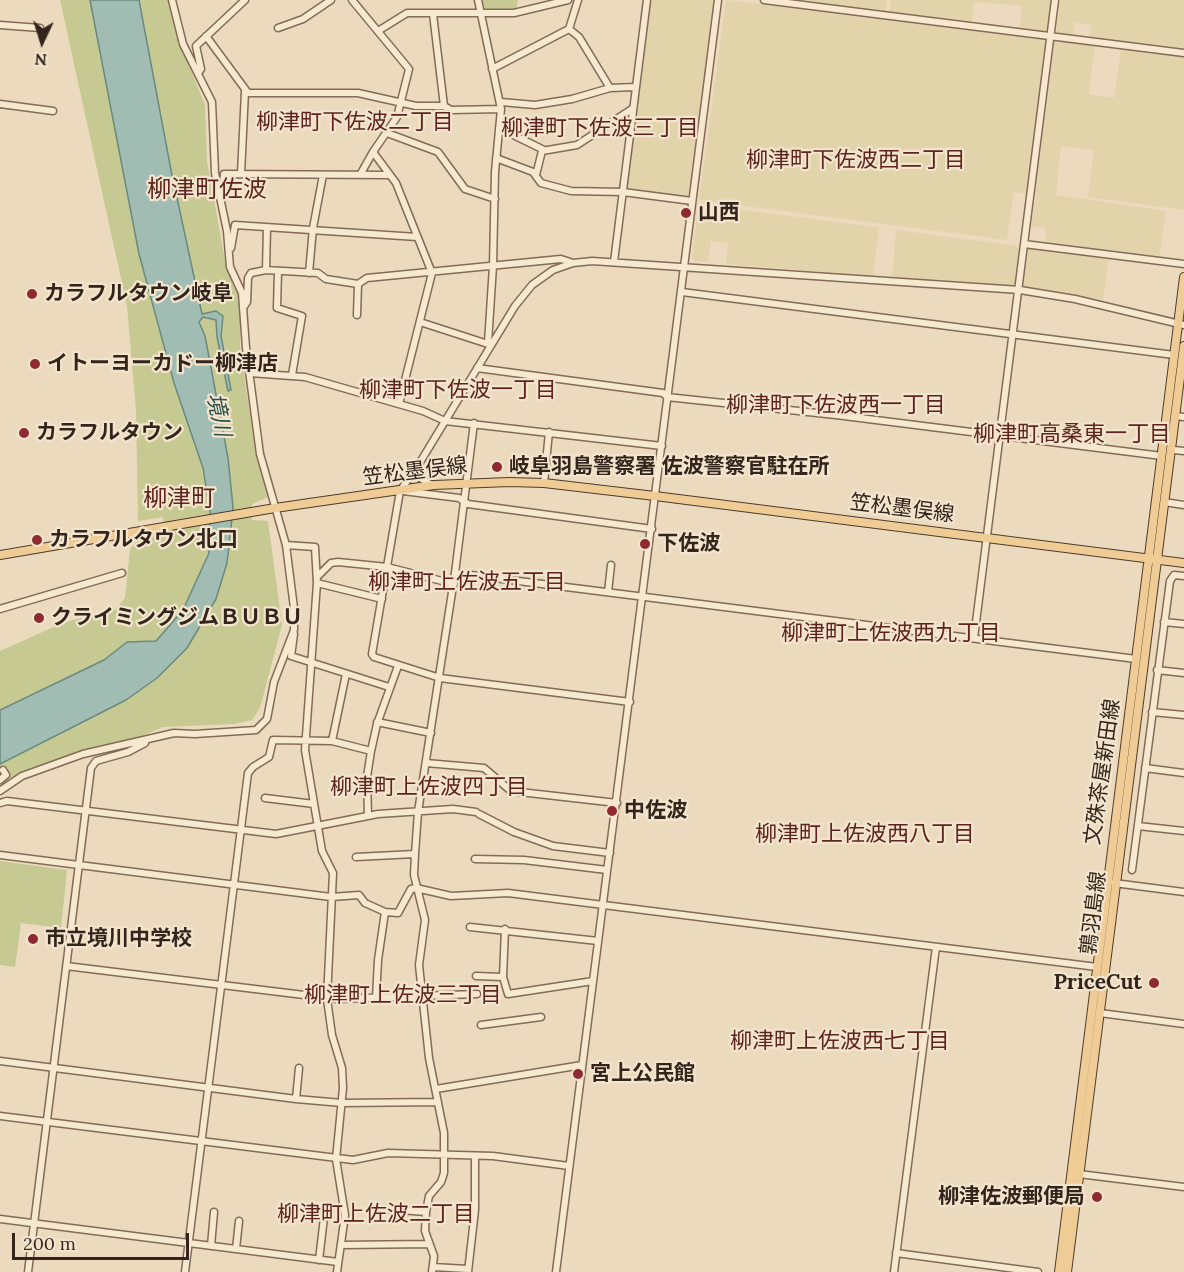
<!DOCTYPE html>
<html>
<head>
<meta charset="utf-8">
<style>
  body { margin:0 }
  #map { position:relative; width:1184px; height:1272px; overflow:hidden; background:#ebdabd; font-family:Lora,serif }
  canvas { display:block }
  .north { position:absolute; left:12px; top:12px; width:60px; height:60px; -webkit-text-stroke:4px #f3e5cd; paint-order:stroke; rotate:184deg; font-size:16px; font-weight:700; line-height:24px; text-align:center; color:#33251b }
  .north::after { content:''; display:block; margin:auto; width:21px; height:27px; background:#33251b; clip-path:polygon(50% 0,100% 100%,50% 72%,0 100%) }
  .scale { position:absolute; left:12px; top:1233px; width:177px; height:27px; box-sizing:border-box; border:3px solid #33251b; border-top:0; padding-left:8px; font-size:18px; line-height:21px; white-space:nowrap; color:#33251b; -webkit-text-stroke:4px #f3e5cd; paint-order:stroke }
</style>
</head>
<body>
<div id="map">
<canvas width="1184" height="1272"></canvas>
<div class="north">N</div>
<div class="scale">200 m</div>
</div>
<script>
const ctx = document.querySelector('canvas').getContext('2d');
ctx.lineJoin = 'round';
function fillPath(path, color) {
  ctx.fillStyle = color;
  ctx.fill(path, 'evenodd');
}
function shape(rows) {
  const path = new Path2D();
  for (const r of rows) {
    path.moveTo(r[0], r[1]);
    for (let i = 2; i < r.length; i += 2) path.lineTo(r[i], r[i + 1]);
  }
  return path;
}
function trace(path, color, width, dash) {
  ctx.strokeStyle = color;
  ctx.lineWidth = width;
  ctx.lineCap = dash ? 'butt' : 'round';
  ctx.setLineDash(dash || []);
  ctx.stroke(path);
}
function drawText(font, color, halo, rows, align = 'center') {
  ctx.font = font + ' Lora,"Noto Sans JP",serif';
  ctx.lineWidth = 4.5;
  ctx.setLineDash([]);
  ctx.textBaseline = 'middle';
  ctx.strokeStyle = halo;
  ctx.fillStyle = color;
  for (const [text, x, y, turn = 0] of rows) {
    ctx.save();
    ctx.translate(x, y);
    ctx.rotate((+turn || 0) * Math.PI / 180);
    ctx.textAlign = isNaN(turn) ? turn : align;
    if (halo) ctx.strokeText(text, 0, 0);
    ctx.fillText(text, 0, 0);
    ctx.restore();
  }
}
fillPath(shape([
  [650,0,715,0,691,200,627,189],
  [726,0,1095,46,1089,94,1114,98,1121,49,1184,57,1184,210,1088,197,1094,150,1061,146,1056,195,1166,211,1159,259,1045,245,1046,228,1031,226,1036,195,1014,192,1007,240,699,200],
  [781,0,887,0,885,13],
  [891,0,1054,0,1049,35,1019,32,1022,6,974,2,971,26,889,14],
  [1060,0,1184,0,1184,52,1089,41,1091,25,1075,22,1073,37,1056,35],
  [699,204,1109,258,1103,300,1025,286,892,277,896,230,879,228,873,276,726,264,728,243,711,241,708,262,695,261,692,257]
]), '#e1d4ab');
fillPath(shape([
  [60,0,169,0,177,36,205,105,207,162,226,266,240,299,240,346,256,455,268,497,252,504,252,520,268,521,282,625,260,708,252,720,235,724,163,727,137,738,80,751,25,771,0,786,0,651,65,622,115,610,125,598,130,549,138,539,165,534,163,517,138,521,136,410,127,306],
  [482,0,518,0,516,9,485,9],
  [0,861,67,870,61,928,21,923,15,967,0,965]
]), '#c6c992');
const water = shape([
  [90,0,139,0,171,170,202,314,216,311,223,316,221,336,231,390,228,391,217,337,216,320,203,317,199,322,205,336,228,458,233,507,231,528,227,563,216,599,187,648,157,678,126,700,0,764,0,710,104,660,127,642,156,641,183,610,209,553,210,511,203,468,174,383,139,254,90,0]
]);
fillPath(water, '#a1bdb3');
trace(water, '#698a7f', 1.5);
trace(shape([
  [0,108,14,109]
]), '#698a7f', 1.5);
const minor = shape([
  [352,0,409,69,397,117,373,152],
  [478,0,501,109,495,172,493,266,488,343],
  [578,0,569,29,579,37,610,88,635,87],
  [764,0,1184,53],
  [433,14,444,106],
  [0,25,40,28],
  [278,28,303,19,331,0],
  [378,31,407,13,514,13,568,0],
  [206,36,248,93,358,93,416,106,444,106,451,110,501,109],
  [492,69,569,29],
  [198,73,201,69,196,46,245,0],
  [501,102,535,105,572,99,610,88],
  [0,104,53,111],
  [499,128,544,150],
  [387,133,438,152,465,189,495,199],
  [496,158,533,172,541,183,571,191,623,192,692,201],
  [241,174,245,91],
  [360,175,373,152,396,183,432,273,399,404],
  [536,175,542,151,577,145,632,109],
  [222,196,224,174,388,175],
  [1024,244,1184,264],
  [231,248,235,225,417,237],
  [614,262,647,0],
  [266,270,267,228],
  [278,271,277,308,302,316,292,375],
  [309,273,313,228,323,175],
  [682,292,1174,355],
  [243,308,247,302,248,278,251,273,266,270,318,273,326,279,358,284,367,278,561,259,573,263],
  [357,315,358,284],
  [420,322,491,345],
  [477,368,663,393,667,397,836,415,1162,456],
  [250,373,305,377,423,411,445,421,662,446],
  [1175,416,1184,417],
  [1174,450,1184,451],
  [419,465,420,478,430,484],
  [544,483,549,432],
  [403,491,459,498,468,504,652,529],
  [1164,502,1184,505],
  [286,545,315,547,317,583,305,750,322,851,333,873,327,999,332,1035,342,1068,343,1088,336,1159,345,1215,337,1272],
  [455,573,1136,659],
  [317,577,331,563,338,562,387,567,454,584],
  [317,583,382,599],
  [608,592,611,565],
  [0,609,122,573],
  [1164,622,1184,624],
  [294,634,291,656,389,687],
  [974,638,1055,0],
  [1157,670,1184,673],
  [630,702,440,678,374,657,372,654,400,491,419,464,515,306,532,285,553,270,573,263,592,261,1020,290,1075,299,1184,325],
  [1152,712,1184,715],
  [377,722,431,733],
  [332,741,346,674],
  [371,751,377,724,398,666],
  [426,763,484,768,511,791,617,803],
  [1145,768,1184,773],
  [0,780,6,775,3,770],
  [0,791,22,776,83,754,174,733,195,734,256,730,267,719,274,682,294,630,294,608,286,545,260,454,246,348,242,293,230,267,227,231,215,173,212,102,183,44,172,0],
  [265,798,314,804],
  [0,803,7,801,276,834,378,814,453,809,476,812],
  [479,814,514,832,553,846,610,853],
  [1138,826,1184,831],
  [0,855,331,897,359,895,365,903,385,912,398,913,411,889,416,888,451,896,508,893,1097,967],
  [356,857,415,854],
  [475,859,524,860,607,870],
  [1132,870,1170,581,1174,575,1184,576],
  [1114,883,1184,892],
  [470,927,598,941],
  [505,929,503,977,508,994,593,981],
  [66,966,337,999,477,994],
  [476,976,503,977],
  [376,998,378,960,385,912],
  [1100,1013,1184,1024],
  [481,1025,541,1017],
  [0,1061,296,1099,342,1103,438,1102],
  [436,1089,582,1065],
  [296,1099,299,1068],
  [0,1116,353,1160,388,1153,493,1156,569,1166],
  [1079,1174,1184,1187],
  [387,1209,426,1212],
  [0,1219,338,1262],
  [341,1245,429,1244],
  [211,1246,214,1212],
  [236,1249,239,1221],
  [896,1253,1038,1272],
  [319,1260,325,1209],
  [433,1267,468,1269],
  [28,1272,91,768,96,761,128,752,145,743],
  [185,1272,248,773,253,767,269,757,273,740,332,741,371,751,367,777,368,816],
  [432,1272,434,1256,425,1231,426,1212,429,1196,441,1182,444,1173,444,1133,429,1058,419,965,425,920,414,875,415,854,418,812,455,573,474,423],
  [468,1272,475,1210,475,1156],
  [556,1272,718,0],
  [894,1272,936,947]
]);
const major = shape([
  [0,555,275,508,434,485,509,482,544,483,655,496,1184,563],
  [1059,1272,1184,277],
  [1067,1272,1184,346]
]);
trace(minor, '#836b57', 9);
trace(major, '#503a2c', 10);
trace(minor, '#f7e8d0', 6);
trace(major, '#efcc95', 8);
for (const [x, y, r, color] of [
  [686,213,6,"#8f2a32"],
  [32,294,6,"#8f2a32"],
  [35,364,6,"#8f2a32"],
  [24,433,6,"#8f2a32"],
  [497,467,6,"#8f2a32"],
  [37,540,6,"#8f2a32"],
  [645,544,6,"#8f2a32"],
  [39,618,6,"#8f2a32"],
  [612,811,6,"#8f2a32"],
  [33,939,6,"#8f2a32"],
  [1154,983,6,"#8f2a32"],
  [578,1074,6,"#8f2a32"],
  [1097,1197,6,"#8f2a32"]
]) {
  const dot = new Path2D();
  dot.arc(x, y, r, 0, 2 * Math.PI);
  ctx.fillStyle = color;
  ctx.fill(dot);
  trace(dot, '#f3e5cd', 2);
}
drawText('bold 21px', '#33251b', '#f3e5cd', [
  ["山西",698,213],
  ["カラフルタウン岐阜",44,294],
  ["イトーヨーカドー柳津店",47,364],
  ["カラフルタウン",36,433],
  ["岐阜羽島警察署 佐波警察官駐在所",509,467],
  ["カラフルタウン北口",49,540],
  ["下佐波",657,544],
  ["クライミングジムＢＵＢＵ",51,618],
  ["中佐波",624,811],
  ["市立境川中学校",45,939],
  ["PriceCut",1142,983,"right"],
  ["宮上公民館",590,1074],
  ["柳津佐波郵便局",1085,1197,"right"]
], 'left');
drawText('21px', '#33251b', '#f3e5cd', [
  ["笠松墨俣線",415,472,-7],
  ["笠松墨俣線",902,509,7],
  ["文殊茶屋新田線",1103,772,-82],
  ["鶉羽島線",1094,913,-83]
]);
drawText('22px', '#5d251d', '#f3e5cd', [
  ["柳津町下佐波二丁目",355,123],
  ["柳津町下佐波三丁目",600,129],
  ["柳津町下佐波西二丁目",856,161],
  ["柳津町下佐波一丁目",458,391],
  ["柳津町下佐波西一丁目",836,406],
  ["柳津町高桑東一丁目",1072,435],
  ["柳津町上佐波五丁目",467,583],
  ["柳津町上佐波西九丁目",891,634],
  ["柳津町上佐波四丁目",429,788],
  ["柳津町上佐波西八丁目",865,835],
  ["柳津町上佐波三丁目",403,996],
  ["柳津町上佐波西七丁目",840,1042],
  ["柳津町上佐波二丁目",376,1215]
]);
drawText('italic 22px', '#2b524d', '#f3e5cd', [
  ["境川",218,415,78]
]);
drawText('24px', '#5d251d', '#f3e5cd', [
  ["柳津町佐波",207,190],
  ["柳津町",179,499]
]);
</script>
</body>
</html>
